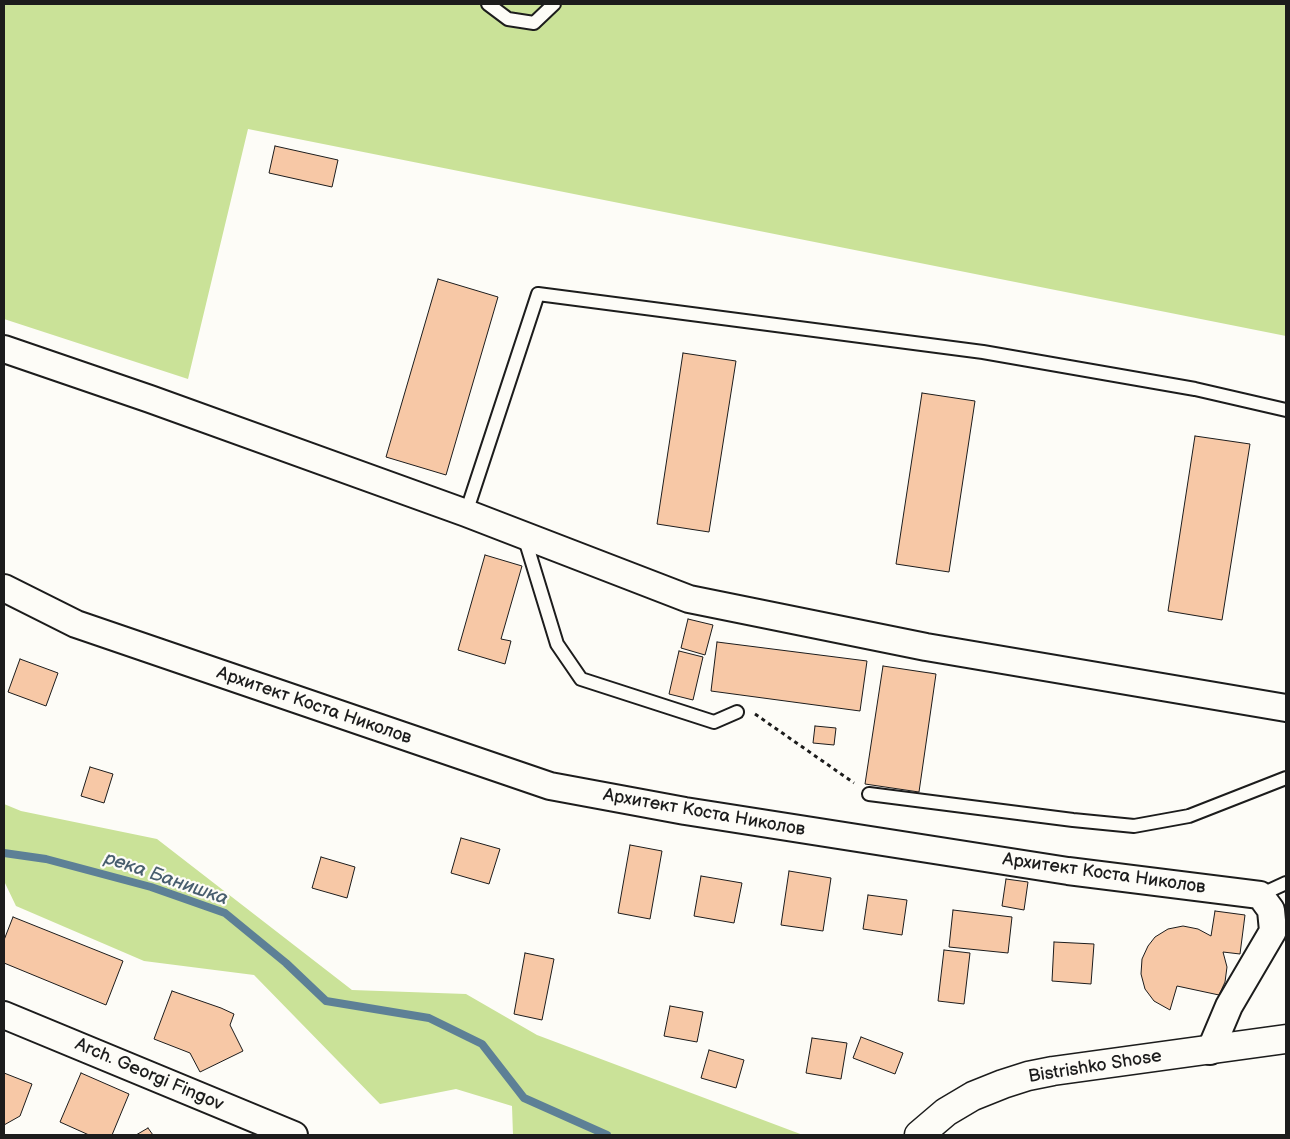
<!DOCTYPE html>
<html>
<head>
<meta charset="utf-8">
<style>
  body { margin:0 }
  #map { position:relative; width:1290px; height:1139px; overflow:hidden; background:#fdfcf7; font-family:"Balsamiq Sans",sans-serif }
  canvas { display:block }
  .frame { position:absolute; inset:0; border:5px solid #1c1c1c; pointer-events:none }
</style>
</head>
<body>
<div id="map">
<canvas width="1290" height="1139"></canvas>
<div class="frame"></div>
</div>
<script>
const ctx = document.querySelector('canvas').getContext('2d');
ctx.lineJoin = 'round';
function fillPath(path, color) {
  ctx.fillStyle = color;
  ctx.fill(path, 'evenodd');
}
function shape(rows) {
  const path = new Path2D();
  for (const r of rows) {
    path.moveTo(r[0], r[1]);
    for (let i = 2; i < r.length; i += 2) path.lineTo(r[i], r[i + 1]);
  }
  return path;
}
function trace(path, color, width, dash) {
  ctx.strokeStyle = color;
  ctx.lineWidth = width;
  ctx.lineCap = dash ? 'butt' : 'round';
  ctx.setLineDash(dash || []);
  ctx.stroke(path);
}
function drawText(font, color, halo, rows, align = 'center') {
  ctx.font = font + ' "Balsamiq Sans",sans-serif';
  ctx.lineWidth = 4.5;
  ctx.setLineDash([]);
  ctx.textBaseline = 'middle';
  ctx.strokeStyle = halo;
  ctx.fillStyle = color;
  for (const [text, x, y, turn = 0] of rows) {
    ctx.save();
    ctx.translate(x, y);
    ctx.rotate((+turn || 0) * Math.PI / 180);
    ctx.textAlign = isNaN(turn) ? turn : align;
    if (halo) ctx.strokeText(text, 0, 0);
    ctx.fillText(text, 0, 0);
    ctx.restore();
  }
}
fillPath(shape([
  [4,4,1286,4,1286,336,248,129,188,379,4,319],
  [4,804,21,811,157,839,352,990,466,994,537,1035,803,1135,513,1135,512,1106,456,1089,380,1104,254,975,144,961,16,906,4,881]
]), '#cae298');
trace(shape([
  [4,853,46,859,151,887,225,913,286,963,326,1001,429,1018,482,1044,524,1098,607,1135]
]), '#5d8096', 8);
const building = shape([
  [275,146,338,160,332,187,269,173,275,146],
  [438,279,498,297,446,475,386,457,438,279],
  [683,353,736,361,709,532,657,524,683,353],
  [922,393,975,401,949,572,896,564,922,393],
  [1195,436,1250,444,1222,620,1168,611,1195,436],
  [485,555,522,566,501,639,511,641,505,664,458,650,485,555],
  [688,619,713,625,705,655,681,648,688,619],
  [717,642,867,661,860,711,711,691,717,642],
  [679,651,703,657,693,700,669,694,679,651],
  [20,659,58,673,46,706,8,692,20,659],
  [883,666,936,674,919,792,865,784,883,666],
  [815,726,836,728,834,745,813,743,815,726],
  [90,767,113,774,104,803,81,796,90,767],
  [461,838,500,849,489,884,451,873,461,838],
  [630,845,662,851,650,919,618,913,630,845],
  [321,857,355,867,347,898,312,888,321,857],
  [789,871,831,878,823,931,781,925,789,871],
  [701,876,742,883,734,923,694,916,701,876],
  [1006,879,1028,882,1024,910,1002,906,1006,879],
  [868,895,907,900,902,935,863,929,868,895],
  [953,910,1012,917,1008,953,949,947,953,910],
  [1215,911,1245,915,1240,954,1223,952,1227,967,1225,982,1219,995,1177,986,1170,1010,1154,1001,1145,989,1141,974,1142,959,1148,946,1155,937,1168,929,1183,926,1198,929,1211,936,1215,911],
  [13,917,123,961,106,1005,4,963,4,940,13,917],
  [1054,942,1094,944,1091,984,1052,981,1054,942],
  [944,950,970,953,964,1004,938,1001,944,950],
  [525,953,554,959,542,1020,514,1014,525,953],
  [172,991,221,1008,234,1014,230,1025,243,1051,200,1072,190,1053,154,1039,172,991],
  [670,1006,703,1012,697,1042,664,1036,670,1006],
  [861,1037,903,1053,895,1074,853,1058,861,1037],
  [812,1038,847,1043,841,1079,806,1073,812,1038],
  [709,1050,744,1060,736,1088,701,1078,709,1050],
  [4,1073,32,1084,20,1116,4,1125,4,1073],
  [81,1073,129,1094,112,1135,89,1135,60,1122,81,1073],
  [148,1128,153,1135,136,1135,148,1128]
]);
fillPath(building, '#f7c8a6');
trace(building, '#1c1c1c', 1);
const service = shape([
  [488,4,508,19,534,23,554,4],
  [466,513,538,294,983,352,1195,389,1286,410],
  [524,536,557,644,581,679,714,722,737,712],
  [869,794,1073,820,1134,826,1189,816,1286,778],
  [1260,895,1286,883]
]);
const minor = shape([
  [4,349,150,399,466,513,689,599,926,647,1286,708],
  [4,588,76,624,550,786,685,811,1068,871,1260,895,1271,910,1273,931,1229,1006,1210,1051],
  [4,1015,294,1135]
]);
const tertiary = shape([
  [919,1135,946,1112,973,1096,1003,1084,1028,1076,1053,1071,1286,1039]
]);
trace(service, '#1c1c1c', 16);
trace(minor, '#1c1c1c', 30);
trace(tertiary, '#1c1c1c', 31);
trace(shape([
  [755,714,854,783]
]), '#1c1c1c', 3, [4, 4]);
trace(service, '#fdfcf7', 12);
trace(minor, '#fdfcf7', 26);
trace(tertiary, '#fdfcf7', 28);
drawText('18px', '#1c1c1c', '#fdfcf7', [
  ["Архитект Коста Николов",314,706,19],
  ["Архитект Коста Николов",704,813,10],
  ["Архитект Коста Николов",1104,874,8],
  ["Bistrishko Shose",1095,1067,-9],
  ["Arch. Georgi Fingov",149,1075,23]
]);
drawText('italic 19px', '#485e6e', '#fdfcf7', [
  ["река Банишка",166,879,19]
]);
</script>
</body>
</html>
